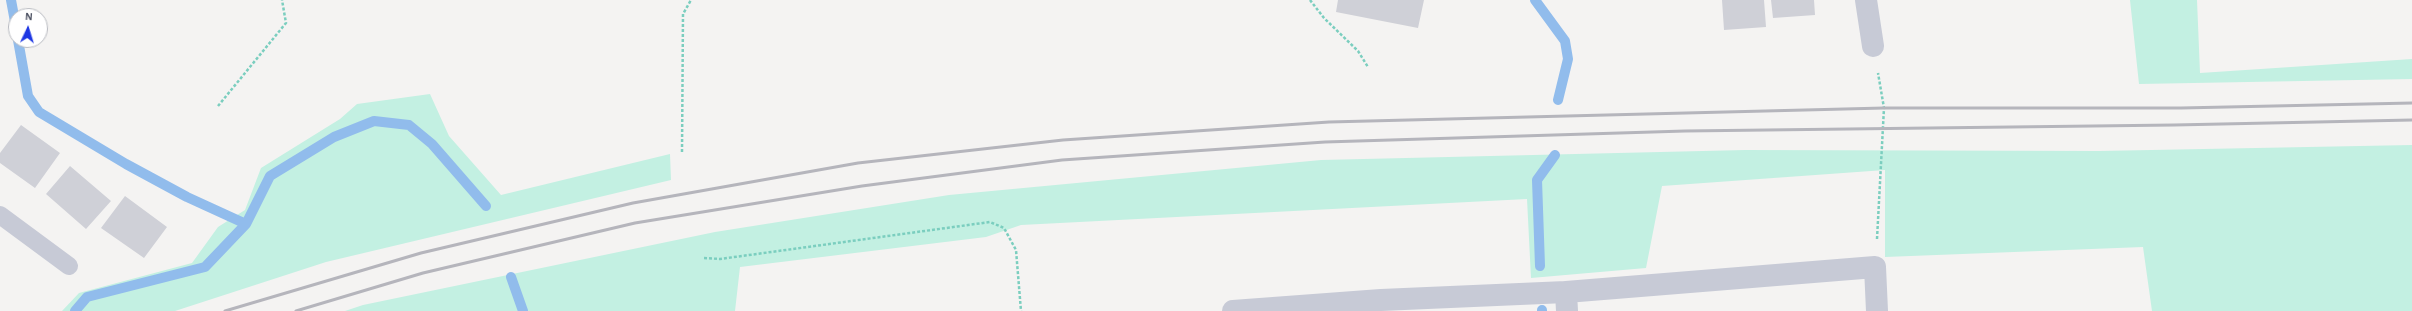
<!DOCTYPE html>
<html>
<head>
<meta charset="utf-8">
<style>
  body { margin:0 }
  #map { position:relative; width:2412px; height:311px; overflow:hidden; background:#f4f3f2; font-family:"Alegreya Sans",sans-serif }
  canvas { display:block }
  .north { position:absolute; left:8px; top:8px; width:40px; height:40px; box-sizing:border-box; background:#fff; border:1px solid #b7b9bf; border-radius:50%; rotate:4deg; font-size:11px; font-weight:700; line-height:16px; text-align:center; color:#4a4f60 }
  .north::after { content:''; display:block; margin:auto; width:14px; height:18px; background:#1d36e3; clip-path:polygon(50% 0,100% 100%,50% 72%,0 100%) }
</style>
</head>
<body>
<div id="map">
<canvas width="2412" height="311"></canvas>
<div class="north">N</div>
</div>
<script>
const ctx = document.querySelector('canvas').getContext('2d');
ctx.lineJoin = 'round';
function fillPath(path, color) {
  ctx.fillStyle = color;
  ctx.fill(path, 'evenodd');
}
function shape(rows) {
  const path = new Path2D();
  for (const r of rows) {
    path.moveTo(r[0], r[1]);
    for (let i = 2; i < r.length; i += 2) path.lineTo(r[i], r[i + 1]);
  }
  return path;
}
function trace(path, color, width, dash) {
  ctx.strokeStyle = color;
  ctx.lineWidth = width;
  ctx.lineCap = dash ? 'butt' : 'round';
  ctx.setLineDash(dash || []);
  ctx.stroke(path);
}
fillPath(shape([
  [2130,0,2197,0,2200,73,2412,59,2412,79,2139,84],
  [430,94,449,136,501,195,670,154,671,180,326,262,175,311,62,311,79,293,192,263,218,227,245,210,261,168,340,119,357,104],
  [2412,145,2412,311,2152,311,2143,247,1885,257,1885,170,1662,186,1646,268,1531,278,1527,199,1021,225,986,237,740,267,735,311,345,311,363,305,715,232,949,195,1321,160,1745,150,2099,151]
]), '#c3f0e2');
trace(shape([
  [11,0,16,27],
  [1535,0,1565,41,1568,59,1558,100],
  [18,40,28,96,39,112,126,164,187,197,246,224,270,176,334,137,374,121,409,125,432,144,486,206],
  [1540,266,1537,180,1555,155],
  [511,277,523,311],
  [1542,310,1542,311],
  [75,311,87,297,205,267,246,224]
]), '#91bcec', 10);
fillPath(shape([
  [1338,0,1424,0,1418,28,1336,12],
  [1722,0,1764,0,1766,27,1724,30],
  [1771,0,1814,0,1815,15,1773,18],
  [21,125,60,153,35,188,0,163,0,153],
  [70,166,111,201,86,229,46,194],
  [125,196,167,227,144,258,101,228]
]), '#cfd0d7');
trace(shape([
  [1310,0,1324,18,1358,51,1368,67],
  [218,106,286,23,282,0],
  [682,152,683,14,691,0],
  [1877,239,1884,108,1878,73],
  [704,258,720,259,990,222,1004,228,1016,250,1021,311]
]), '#7bcebf', 2.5, [3, 2]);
trace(shape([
  [0,215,69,266]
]), '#c7cad6', 18);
trace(shape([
  [1866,0,1873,46],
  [1233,311,1381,300,1566,292],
  [1567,311,1566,292,1875,267,1877,311]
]), '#c7cad6', 22);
trace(shape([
  [225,311,421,253,633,203,858,163,1063,140,1329,122,1884,108,2181,108,2412,103],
  [296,311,423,273,635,223,862,186,1062,160,1325,142,1685,131,2174,125,2412,120]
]), '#b5b5bc', 3);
</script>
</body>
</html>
